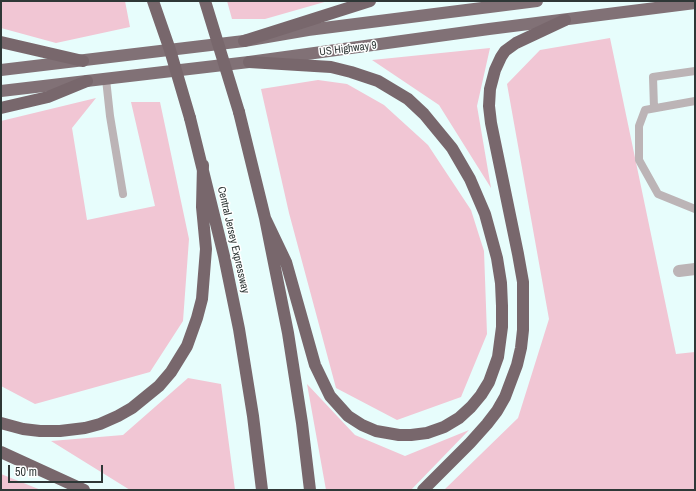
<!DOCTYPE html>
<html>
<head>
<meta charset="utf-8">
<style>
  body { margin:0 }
  #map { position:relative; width:696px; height:491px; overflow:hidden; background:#e7fdfc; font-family:"Archivo Narrow",sans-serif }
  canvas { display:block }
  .frame { position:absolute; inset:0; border:2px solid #2f3837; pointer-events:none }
  .scale { position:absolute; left:8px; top:465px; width:95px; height:18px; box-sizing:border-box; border:2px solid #2f3837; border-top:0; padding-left:5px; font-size:12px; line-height:14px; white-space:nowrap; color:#2f3837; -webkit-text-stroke:3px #fff; paint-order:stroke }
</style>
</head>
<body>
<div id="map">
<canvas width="696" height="491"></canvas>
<div class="frame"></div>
<div class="scale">50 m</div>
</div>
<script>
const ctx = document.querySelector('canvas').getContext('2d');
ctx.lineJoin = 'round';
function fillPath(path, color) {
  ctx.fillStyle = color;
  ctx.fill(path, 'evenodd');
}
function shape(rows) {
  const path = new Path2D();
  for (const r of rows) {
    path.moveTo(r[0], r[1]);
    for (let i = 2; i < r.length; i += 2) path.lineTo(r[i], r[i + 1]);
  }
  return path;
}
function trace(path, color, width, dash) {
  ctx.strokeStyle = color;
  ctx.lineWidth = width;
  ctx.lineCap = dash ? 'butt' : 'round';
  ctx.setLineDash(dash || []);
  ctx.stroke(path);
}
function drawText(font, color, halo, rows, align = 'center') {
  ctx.font = font + ' "Archivo Narrow",sans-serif';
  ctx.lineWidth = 3;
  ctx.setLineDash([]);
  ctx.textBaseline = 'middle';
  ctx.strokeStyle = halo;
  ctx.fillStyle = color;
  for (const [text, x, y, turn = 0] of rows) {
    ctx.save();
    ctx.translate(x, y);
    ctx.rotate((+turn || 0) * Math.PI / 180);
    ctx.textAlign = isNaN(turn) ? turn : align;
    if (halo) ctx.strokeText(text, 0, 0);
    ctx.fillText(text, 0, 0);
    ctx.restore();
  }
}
fillPath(shape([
  [1,1,125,1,130,27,56,43,1,28],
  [227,1,328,1,265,19,232,19],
  [610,38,676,354,695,352,695,490,444,490,518,418,549,319,507,84,540,50],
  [490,48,477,106,491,188,439,105,372,60],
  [318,80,347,84,384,105,428,145,471,210,484,251,487,334,461,397,397,420,336,388,289,213,261,89],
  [96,98,72,128,87,220,155,206,131,102,160,102,189,239,183,321,150,372,35,404,1,386,1,121],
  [188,378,221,384,235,490,130,490,51,441,123,435],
  [307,384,355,435,405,456,469,430,411,490,326,490],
  [1,474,41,490,1,490]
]), '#f1c6d4');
trace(shape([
  [106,79,110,116,123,194],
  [695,101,645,110,639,126,639,160,658,194,695,209],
  [654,108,653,77,695,71]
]), '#bcb4b6', 8);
trace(shape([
  [679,271,695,269]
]), '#bcb4b6', 12);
trace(shape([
  [1,70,244,41,308,30,537,1],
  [1,91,249,62,489,29,695,3]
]), '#817176', 12);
trace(shape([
  [244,41,370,1],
  [1,42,83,61],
  [249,62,331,67,351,72,378,81,408,99,424,114,452,148,470,179,485,214,497,258,501,283,502,306,502,327,498,357,489,382,481,395,471,407,459,418,444,427,427,433,411,435,399,435,376,431,362,425,348,416,330,396,315,365,286,262,265,218],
  [1,108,48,97,87,81],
  [239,112,265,218,288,333,302,423,310,490],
  [190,118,224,256,239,329,253,416,262,490],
  [1,423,23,429,40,431,60,431,85,428,100,424,118,416,132,408,159,386,171,372,187,346,197,318,202,299,206,249,202,207,203,165],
  [1,452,84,490],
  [423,490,470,443,487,424,497,411,505,397,517,365,521,348,523,330,523,282,518,254,491,123,489,106,490,89,495,70,501,57,505,51,516,43,565,20]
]), '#78676c', 12);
trace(shape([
  [153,1,170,50,190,118],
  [205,1,239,112]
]), '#78676c', 12);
drawText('11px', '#2f3837', '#fff', [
  ["US Highway 9",348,49,-7],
  ["Central Jersey Expressway",233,240,77]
]);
</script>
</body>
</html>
